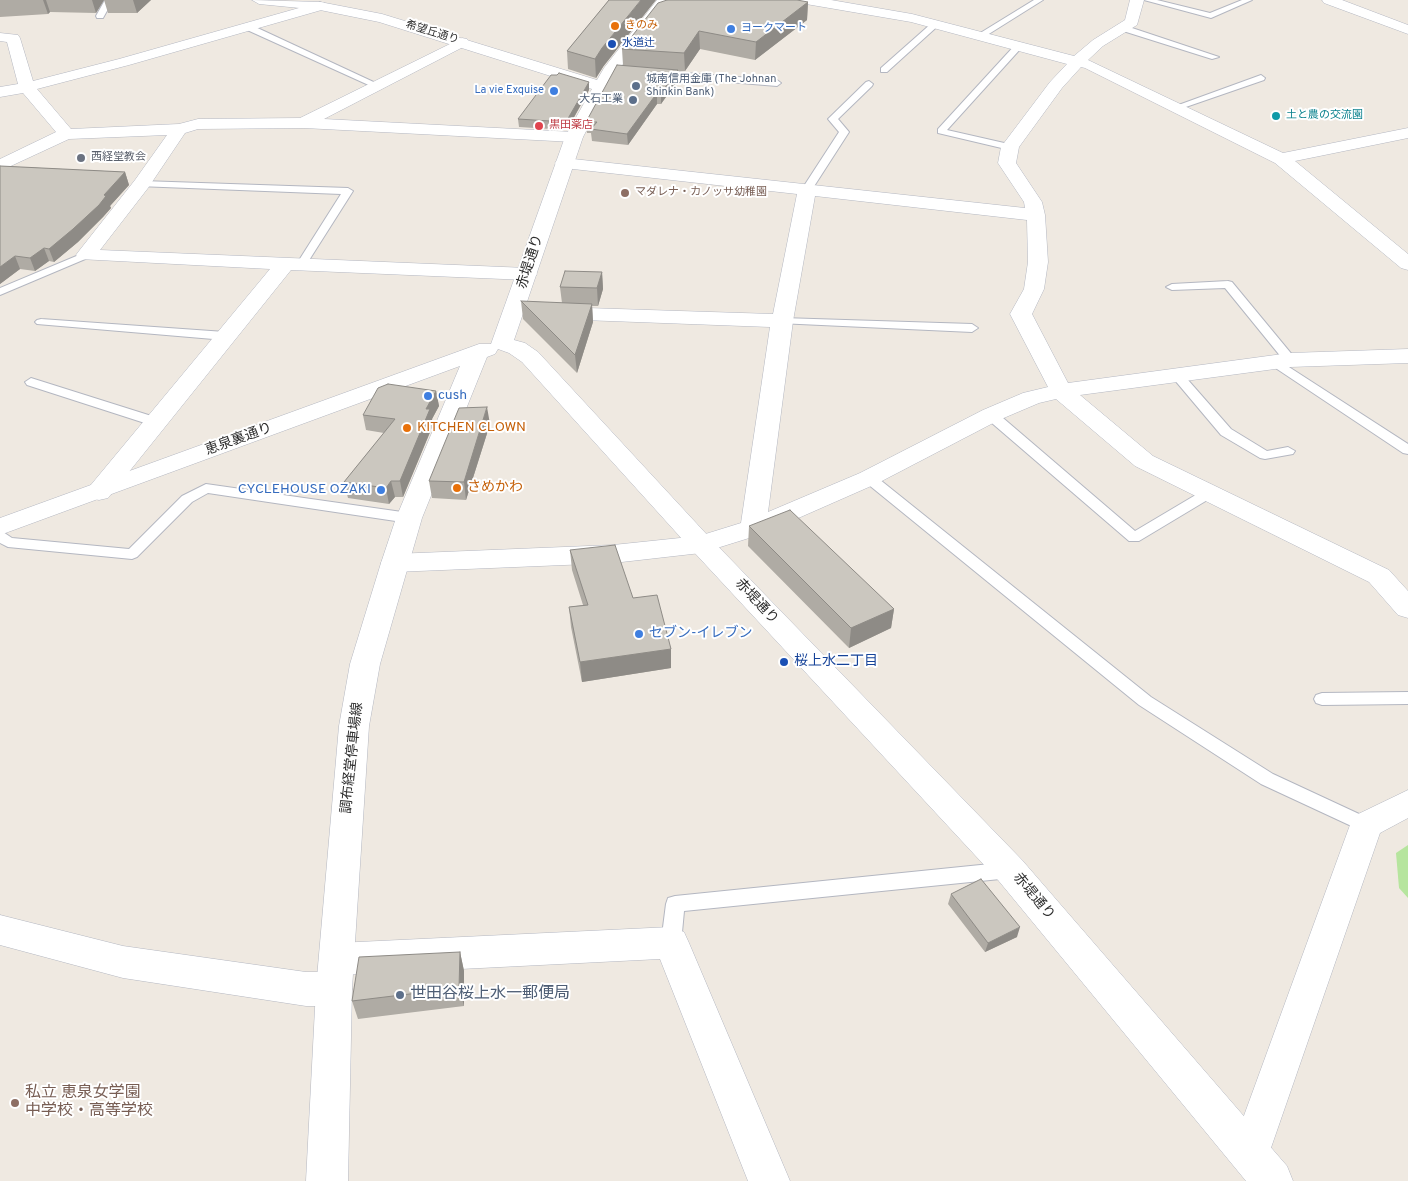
<!DOCTYPE html>
<html>
<head>
<meta charset="utf-8">
<style>
  body { margin:0 }
  canvas { display:block; background:#efe9e1 }
</style>
</head>
<body>
<canvas width="1408" height="1181"></canvas>
<script>
const ctx = document.querySelector('canvas').getContext('2d');
ctx.lineJoin = 'round';
function fillPath(path, color) {
  ctx.fillStyle = color;
  ctx.fill(path, 'evenodd');
}
function shape(rows) {
  const path = new Path2D();
  for (const r of rows) {
    path.moveTo(r[0], r[1]);
    for (let i = 2; i < r.length; i += 2) path.lineTo(r[i], r[i + 1]);
  }
  return path;
}
function trace(path, color, width, dash) {
  ctx.strokeStyle = color;
  ctx.lineWidth = width;
  ctx.lineCap = dash ? 'butt' : 'round';
  ctx.setLineDash(dash || []);
  ctx.stroke(path);
}
function drawText(font, color, halo, rows, align = 'center') {
  ctx.font = font + ' Overpass,"Noto Sans JP",sans-serif';
  ctx.lineWidth = 4;
  ctx.setLineDash([]);
  ctx.textBaseline = 'middle';
  ctx.strokeStyle = halo;
  ctx.fillStyle = color;
  for (const [text, x, y, turn = 0] of rows) {
    ctx.save();
    ctx.translate(x, y);
    ctx.rotate((+turn || 0) * Math.PI / 180);
    ctx.textAlign = isNaN(turn) ? turn : align;
    if (halo) ctx.strokeText(text, 0, 0);
    ctx.fillText(text, 0, 0);
    ctx.restore();
  }
}
fillPath(shape([
  [1408,845,1408,898,1399,888,1396,853]
]), '#b6e59e');
const lane = shape([
  [105,0,113,0,103,18,97,18,96,16,105,0],
  [1034,0,1043,0,984,37,977,35,1034,0],
  [1144,0,1157,0,1210,13,1242,0,1252,0,1211,18,1144,0],
  [933,22,940,24,887,72,881,72,881,68,933,22],
  [245,25,251,25,380,85,373,87,245,29,245,25],
  [1120,26,1126,26,1219,57,1212,59,1120,30,1120,26],
  [1016,44,1023,46,947,130,1013,145,1013,149,1010,150,938,133,938,129,1016,44],
  [659,71,777,80,781,83,777,86,656,76,656,72,659,71],
  [1261,75,1265,78,1264,80,1180,109,1174,109,1173,107,1261,75],
  [869,81,873,84,872,86,838,119,849,132,811,191,803,191,802,189,839,132,828,119,866,82,869,81],
  [142,181,348,188,353,191,306,265,301,268,296,265,341,194,138,186,137,184,142,181],
  [86,252,90,253,91,255,90,257,0,295,0,288,86,252],
  [1228,281,1232,282,1294,357,1296,360,1294,363,1286,363,1225,288,1172,290,1166,287,1172,284,1228,281],
  [782,318,972,324,978,328,972,332,778,323,776,321,782,318],
  [41,319,225,332,231,336,225,340,37,324,35,322,37,320,41,319],
  [1275,358,1408,444,1408,454,1403,453,1271,365,1269,362,1271,359,1275,358],
  [1177,371,1181,372,1231,429,1267,451,1288,447,1295,451,1293,454,1265,459,1260,458,1221,435,1173,378,1171,375,1177,371],
  [31,378,161,419,162,422,161,425,151,425,27,385,25,382,31,378],
  [991,411,996,412,1135,531,1204,490,1209,489,1214,490,1216,493,1214,496,1139,541,1129,541,986,418,985,415,986,412,991,411],
  [869,474,874,475,1151,697,1273,774,1372,820,1375,825,1372,830,1366,832,1360,830,1261,784,1139,705,864,481,862,478,869,474],
  [206,484,409,513,414,515,416,518,414,521,409,523,208,493,192,502,137,557,132,559,8,547,0,543,0,530,12,538,129,549,182,496,206,484],
  [1408,692,1408,704,1322,705,1316,703,1314,699,1316,695,1322,693,1408,692],
  [1010,862,1017,865,1019,870,1017,875,1010,878,684,911,681,943,678,949,671,952,664,949,661,943,666,904,668,898,675,896,1010,862]
]);
const street = shape([
  [799,0,831,0,912,14,1074,56,1093,40,1125,20,1130,0,1144,0,1137,25,1103,46,1088,60,1283,153,1408,128,1408,138,1295,161,1408,254,1408,270,1401,268,1275,163,1085,68,1081,67,1062,88,1019,147,1016,163,1042,202,1045,215,1048,262,1044,289,1032,314,1068,383,1290,353,1408,349,1408,363,1290,367,1080,395,1153,456,1389,570,1408,591,1408,618,1398,615,1369,582,1135,466,1056,399,1039,403,999,420,878,483,762,534,701,553,613,563,394,572,384,569,381,563,384,557,394,554,613,545,699,536,741,523,770,327,556,319,549,317,545,313,549,309,556,307,773,314,797,194,564,168,558,167,555,163,558,159,564,158,1025,208,1024,202,998,163,1001,147,1050,82,1067,64,911,22,806,4,799,0],
  [815,196,1027,220,1028,262,1024,289,1010,314,1048,387,1023,393,983,410,860,473,768,512,793,321,815,196],
  [1322,0,1342,0,1408,25,1408,34,1324,3,1322,0],
  [320,2,325,3,327,6,325,9,129,65,37,89,71,129,179,124,198,119,300,118,462,38,467,39,469,42,467,45,324,119,574,132,580,133,583,137,580,141,574,142,304,128,198,129,185,133,148,188,100,250,527,268,534,270,537,274,534,278,527,280,291,270,108,498,99,500,90,498,86,492,90,486,270,269,79,259,76,255,79,251,135,180,167,135,69,139,0,171,0,159,56,132,23,93,0,97,0,87,18,84,7,42,0,41,0,33,18,35,20,38,33,81,119,59,320,2],
  [1408,790,1408,818,1380,833,1264,1168,1250,1174,1236,1168,1230,1154,1350,825,1354,816,1408,790],
  [0,915,123,946,306,972,330,972,324,970,319,959,324,948,337,943,671,927,684,932,689,943,790,1181,748,1181,660,959,341,975,347,977,352,989,347,1001,334,1006,306,1006,123,978,0,945,0,915]
]);
const secondary = shape([
  [252,0,320,2,382,14,597,80,604,68,657,0,671,0,617,72,583,137,514,340,525,343,538,352,710,538,1022,860,1287,1166,1293,1181,1246,1181,998,880,692,550,522,362,509,353,498,349,495,354,487,357,422,518,380,664,369,726,352,989,348,1181,306,1181,316,989,339,726,350,664,381,563,396,518,460,366,0,535,0,518,479,344,491,344,565,137,592,89,379,22,320,10,259,4,252,0]
]);
trace(lane, '#b4b7c1', 2);
trace(street, '#b4b7c1', 1);
trace(secondary, '#b4b7c1', 1);
fillPath(lane, '#fff');
fillPath(street, '#fff');
fillPath(secondary, '#fff');
fillPath(shape([
  [0,0,104,0,96,13,50,12,48,14,0,17],
  [104,0,151,0,137,13,108,13],
  [609,0,603,67,596,78,568,69,567,51],
  [808,2,807,20,755,60,700,49,685,71,678,71,678,80,661,104,657,104,628,145,592,141,591,133,587,133,586,122,623,65,622,49],
  [589,90,567,130,519,127,518,119],
  [0,166,125,172,129,185,110,206,111,208,103,217,78,242,54,262,49,261,35,271,20,269,0,284],
  [602,272,603,289,598,306,592,306,593,322,577,373,523,319,521,301,562,303,560,287],
  [436,391,439,406,432,419,433,425,403,497,395,497,389,504,348,498,344,482,384,433,366,430,363,415],
  [490,424,466,500,432,498,429,481],
  [749,526,894,609,891,628,849,648,748,546],
  [570,550,633,598,671,649,671,668,582,682,571,627,569,607,583,605,572,570],
  [951,894,1017,937,985,952,948,904],
  [460,952,464,971,464,1006,358,1019,352,1001]
]), '#afaba4');
fillPath(shape([
  [43,0,46,0,50,12,48,14],
  [92,0,104,0,96,13],
  [133,0,151,0,137,13],
  [641,0,656,0,603,67,596,78,595,59,602,48],
  [808,2,807,20,755,60,756,42],
  [699,31,700,49,685,71,684,53],
  [678,70,678,80,661,104,661,93],
  [589,82,589,90,567,130,566,122],
  [657,93,657,104,628,145,627,134],
  [125,172,129,185,110,206,111,208,103,217,78,242,54,262,49,249,104,195],
  [44,248,49,261,35,271,30,258],
  [15,256,20,269,0,284,0,267],
  [602,272,603,289,598,306,597,288],
  [592,304,593,322,577,373,575,355],
  [436,391,439,406,432,419,433,425,403,497,400,481,426,409],
  [487,407,490,424,466,500,464,482],
  [391,481,395,497,389,504,386,488],
  [894,609,891,628,849,648,851,628],
  [671,649,671,668,582,682,580,662],
  [1020,927,1017,937,985,952,988,943],
  [460,952,464,971,464,1006,459,988]
]), '#8e8b86');
const building = shape([
  [609,0,641,0,602,48,595,59,567,51,609,0],
  [667,0,797,0,808,2,756,42,699,31,684,53,622,49,658,3,667,0],
  [617,65,678,70,661,93,657,93,627,134,591,129,597,122,586,122,617,65],
  [559,73,589,82,566,122,518,119,551,75,557,75,559,73],
  [0,166,125,172,104,195,106,196,99,205,73,229,49,249,44,248,30,258,15,256,0,267,0,166],
  [565,271,602,272,597,288,560,287,565,271],
  [521,301,592,304,575,355,521,301],
  [388,384,436,391,426,409,430,409,400,481,391,481,386,488,344,482,395,419,363,415,378,388,388,384],
  [487,407,464,482,429,481,459,408,487,407],
  [790,510,894,609,851,628,749,526,790,510],
  [615,545,633,598,657,595,671,649,580,662,569,607,588,605,570,550,615,545],
  [981,879,1020,927,988,943,951,894,981,879],
  [460,952,459,988,352,1001,359,957,460,952]
]);
fillPath(building, '#cbc7bf');
trace(building, '#8e8b86', 1);
for (const [x, y, r, color] of [
  [615,26,5,"#e8710a"],
  [731,29,5,"#3f7fe0"],
  [612,44,5,"#1a4fb4"],
  [636,86,5,"#5c6f8a"],
  [554,91,5,"#3f7fe0"],
  [633,100,5,"#5c6f8a"],
  [1276,116,5,"#0f9aa8"],
  [539,126,5,"#e0444e"],
  [81,158,5,"#6b7280"],
  [625,193,5,"#8d6e63"],
  [428,396,5,"#3f7fe0"],
  [407,428,5,"#e8710a"],
  [457,488,5,"#e8710a"],
  [381,490,5,"#3f7fe0"],
  [639,634,5,"#3f7fe0"],
  [784,662,5,"#1a4fb4"],
  [400,995,5,"#5c6f8a"],
  [15,1103,5,"#8d6e63"]
]) {
  const dot = new Path2D();
  dot.arc(x, y, r, 0, 2 * Math.PI);
  ctx.fillStyle = color;
  ctx.fill(dot);
  trace(dot, '#fff', 2);
}
drawText('11px', '#c56008', '#fff', [
  ["きのみ",625,26]
], 'left');
drawText('11px', '#366cbe', '#fff', [
  ["ヨークマート",741,29],
  ["La vie Exquise",544,91,"right"]
], 'left');
drawText('11px', '#2e2e2e', '#fff', [
  ["希望丘通り",432,33,17]
]);
drawText('11px', '#164399', '#fff', [
  ["水道辻",622,44]
], 'left');
drawText('11px', '#4e5e75', '#fff', [
  ["城南信用金庫 (The Johnan",646,80],
  ["Shinkin Bank)",646,93],
  ["大石工業",623,100,"right"]
], 'left');
drawText('11px', '#0d838f', '#fff', [
  ["土と農の交流園",1286,116]
], 'left');
drawText('11px', '#be3a42', '#fff', [
  ["黒田薬店",549,126]
], 'left');
drawText('11px', '#5b616d', '#fff', [
  ["西経堂教会",91,158]
], 'left');
drawText('11px', '#785e54', '#fff', [
  ["マダレナ・カノッサ幼稚園",635,193]
], 'left');
drawText('14px', '#2e2e2e', '#fff', [
  ["赤堤通り",531,262,-72],
  ["恵泉裏通り",239,440,-20],
  ["赤堤通り",756,602,47],
  ["調布経堂停車場線",353,758,-84],
  ["赤堤通り",1033,897,50]
]);
drawText('14px', '#366cbe', '#fff', [
  ["cush",438,396],
  ["CYCLEHOUSE OZAKI",371,490,"right"],
  ["セブン-イレブン",649,634]
], 'left');
drawText('14px', '#c56008', '#fff', [
  ["KITCHEN CLOWN",417,428],
  ["さめかわ",467,488]
], 'left');
drawText('14px', '#164399', '#fff', [
  ["桜上水二丁目",794,662]
], 'left');
drawText('16px', '#4e5e75', '#fff', [
  ["世田谷桜上水一郵便局",410,995]
], 'left');
drawText('16px', '#785e54', '#fff', [
  ["私立 恵泉女学園",25,1094],
  ["中学校・高等学校",25,1112]
], 'left');
</script>
</body>
</html>
